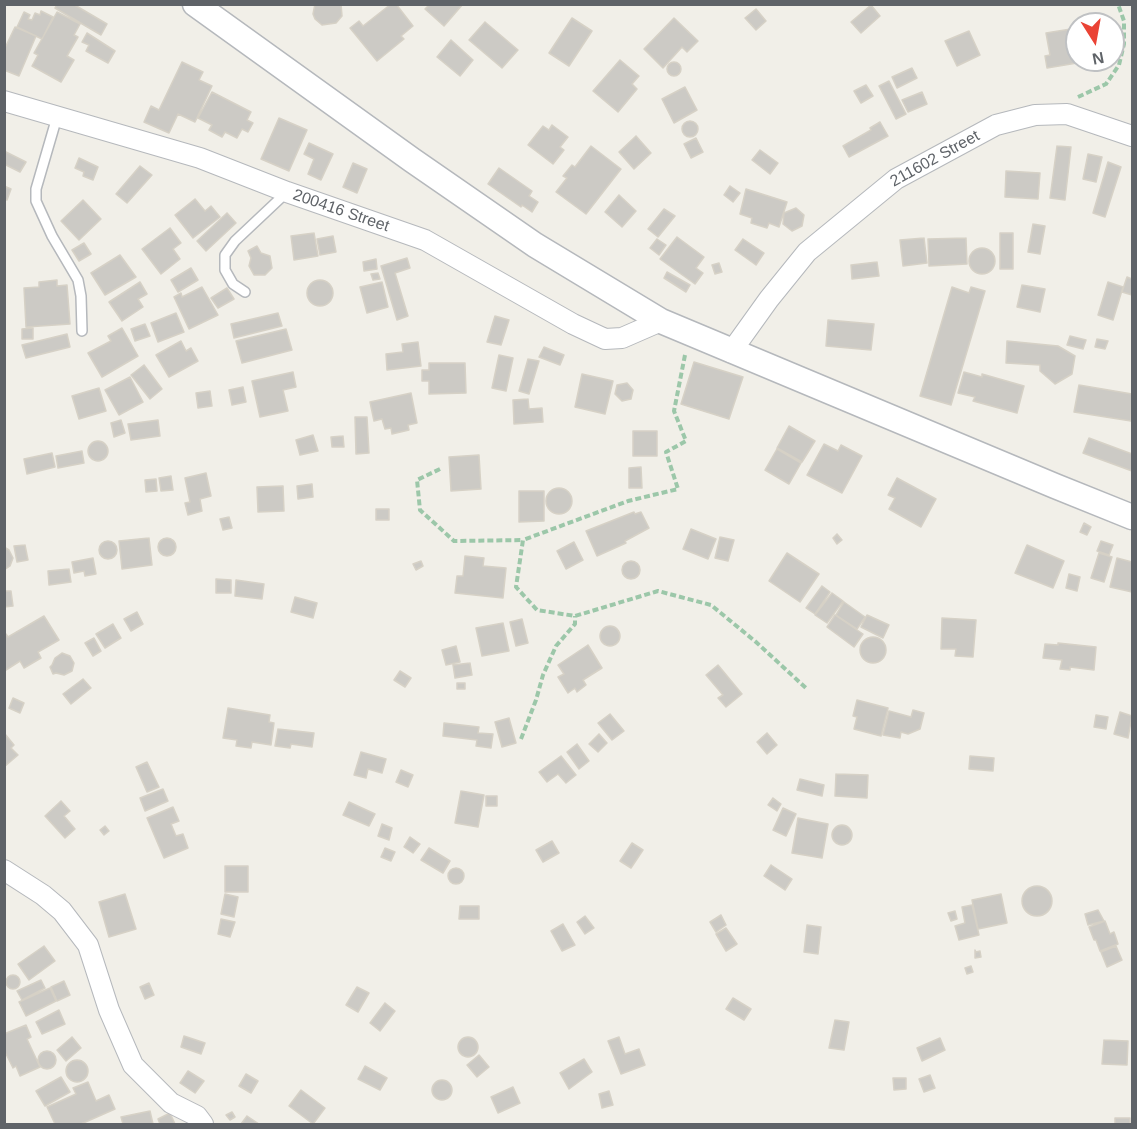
<!DOCTYPE html>
<html>
<head>
<meta charset="utf-8">
<style>
  body { margin:0 }
  #map { position:relative; width:1137px; height:1129px; overflow:hidden; background:#f1efe8; font-family:Arial,sans-serif }
  canvas { display:block }
  .frame { position:absolute; inset:0; border:6px solid #5f6368; pointer-events:none }
  .north { position:absolute; left:1065px; top:12px; width:60px; height:60px; box-sizing:border-box; background:#fff; border:2px solid #bfc1c3; border-radius:50%; rotate:169deg; font-size:16px; font-weight:700; line-height:24px; text-align:center; color:#5f6368 }
  .north::after { content:''; display:block; margin:auto; width:21px; height:27px; background:#ea4335; clip-path:polygon(50% 0,100% 100%,50% 72%,0 100%) }
</style>
</head>
<body>
<div id="map">
<canvas width="1137" height="1129"></canvas>
<div class="frame"></div>
<div class="north">N</div>
</div>
<script>
const ctx = document.querySelector('canvas').getContext('2d');
ctx.lineJoin = 'round';
function fillPath(path, color) {
  ctx.fillStyle = color;
  ctx.fill(path, 'evenodd');
}
function shape(rows) {
  const path = new Path2D();
  for (const r of rows) {
    if (r.length === 3) {
      path.moveTo(r[0] + r[2], r[1]);
      path.arc(r[0], r[1], r[2], 0, 2 * Math.PI);
      continue;
    }
    path.moveTo(r[0], r[1]);
    for (let i = 2; i < r.length; i += 2) path.lineTo(r[i], r[i + 1]);
  }
  return path;
}
function trace(path, color, width, dash) {
  ctx.strokeStyle = color;
  ctx.lineWidth = width;
  ctx.lineCap = dash ? 'butt' : 'round';
  ctx.setLineDash(dash || []);
  ctx.stroke(path);
}
function drawText(font, color, halo, rows, align = 'center') {
  ctx.font = font + ' Arial,sans-serif';
  ctx.lineWidth = 5;
  ctx.setLineDash([]);
  ctx.textBaseline = 'middle';
  ctx.strokeStyle = halo;
  ctx.fillStyle = color;
  for (const [text, x, y, turn = 0] of rows) {
    ctx.save();
    ctx.translate(x, y);
    ctx.rotate((+turn || 0) * Math.PI / 180);
    ctx.textAlign = isNaN(turn) ? turn : align;
    if (halo) ctx.strokeText(text, 0, 0);
    ctx.fillText(text, 0, 0);
    ctx.restore();
  }
}
const building = shape([
  [57,4,73,4,107,24,101,35,55,8,57,4],
  [341,4,342,16,336,23,322,25,315,19,313,14,315,4,341,4],
  [391,4,396,4,413,26,401,36,404,39,377,61,350,28,359,21,363,26,391,4],
  [430,4,463,4,444,26,425,9,430,4],
  [871,5,880,16,861,33,851,22,871,5],
  [756,9,766,21,756,30,745,18,756,9],
  [41,11,53,17,42,39,17,27,24,12,30,15,28,19,32,20,35,13,40,15,41,11],
  [57,12,80,24,74,35,78,37,67,56,74,60,61,82,32,66,38,55,34,53,57,12],
  [572,18,592,31,569,66,549,53,572,18],
  [674,18,698,41,687,52,682,47,663,68,644,49,674,18],
  [485,22,518,50,502,68,469,40,485,22],
  [15,27,36,36,19,76,4,70,4,50,15,27],
  [1077,28,1077,60,1089,61,1047,68,1045,56,1050,55,1046,33,1077,28],
  [969,31,980,55,957,66,945,41,969,31],
  [87,33,115,51,108,63,86,51,89,45,82,42,87,33],
  [451,40,473,60,460,76,437,57,451,40],
  [620,60,639,76,632,84,637,89,618,112,593,91,620,60],
  [182,62,203,72,199,80,212,86,195,122,178,114,169,133,144,122,151,106,159,110,182,62],
  [674,69,7],
  [912,68,917,78,897,88,892,77,912,68],
  [889,81,906,114,896,119,879,86,889,81],
  [866,85,873,96,861,103,854,91,866,85],
  [685,87,697,110,674,123,662,99,685,87],
  [212,92,251,112,247,120,253,123,248,132,242,129,237,138,225,132,222,137,209,130,212,125,198,118,212,92],
  [922,92,927,104,908,112,902,100,922,92],
  [279,118,307,130,289,171,261,159,279,118],
  [690,129,8],
  [880,122,888,136,849,157,843,146,871,130,870,128,880,122],
  [552,125,568,137,560,147,564,150,553,164,528,145,543,126,549,130,552,125],
  [636,136,651,153,634,169,619,152,636,136],
  [696,138,703,152,691,158,684,144,696,138],
  [309,143,333,154,321,180,308,174,314,159,304,154,309,143],
  [591,146,621,169,586,214,556,192,567,178,563,176,572,165,575,167,591,146],
  [1057,146,1071,147,1065,200,1050,198,1057,146],
  [760,150,778,163,770,174,752,160,760,150],
  [4,151,26,162,20,172,4,164,4,151],
  [1088,154,1102,157,1096,182,1083,179,1088,154],
  [79,158,98,167,93,180,83,176,84,172,75,168,79,158],
  [1108,162,1121,167,1105,217,1093,213,1108,162],
  [353,163,367,169,357,193,343,187,353,163],
  [140,166,152,175,127,203,116,194,140,166],
  [499,168,532,191,529,196,538,202,532,212,522,205,521,207,488,184,499,168],
  [1006,171,1040,173,1038,199,1005,197,1006,171],
  [4,186,11,189,7,200,4,199,4,186],
  [730,186,740,193,733,202,724,195,730,186],
  [746,189,787,202,779,227,769,223,767,228,751,223,752,218,740,214,746,189],
  [619,195,636,211,622,227,605,212,619,195],
  [195,199,205,211,211,206,220,217,193,238,175,215,195,199],
  [83,200,101,219,79,240,61,221,83,200],
  [796,208,804,215,802,226,792,231,783,224,784,213,796,208],
  [664,209,675,216,658,237,648,229,664,209],
  [227,213,236,223,206,251,197,241,227,213],
  [1033,224,1045,226,1040,254,1028,252,1033,224],
  [170,228,181,243,173,249,180,259,161,274,142,249,170,228],
  [314,233,318,256,294,260,291,236,314,233],
  [1000,233,1013,233,1013,269,1000,269,1000,233],
  [333,236,336,252,320,255,317,239,333,236],
  [677,237,704,257,696,268,703,273,695,284,660,259,677,237],
  [924,238,927,263,903,266,900,240,924,238],
  [966,238,967,264,929,266,928,239,966,238],
  [657,239,666,245,659,255,650,248,657,239],
  [743,239,764,253,756,265,735,250,743,239],
  [84,243,91,254,79,261,72,250,84,243],
  [257,246,261,253,270,256,272,268,265,275,254,275,249,266,251,258,248,251,257,246],
  [982,261,13],
  [120,255,136,277,105,295,91,273,120,255],
  [407,258,410,268,395,273,408,316,397,320,381,266,407,258],
  [376,259,377,269,364,271,363,262,376,259],
  [877,262,879,276,852,279,851,265,877,262],
  [719,263,722,272,715,274,712,265,719,263],
  [191,268,198,280,178,292,171,280,191,268],
  [667,272,690,285,686,292,664,278,667,272],
  [378,273,380,279,373,280,371,274,378,273],
  [1127,277,1132,279,1132,295,1122,292,1127,277],
  [57,280,57,286,67,285,70,324,26,327,24,288,39,287,39,282,57,280],
  [320,293,13],
  [140,282,147,294,138,299,143,307,122,321,109,302,140,282],
  [382,282,388,307,367,313,360,287,382,282],
  [1108,282,1123,287,1113,320,1098,315,1108,282],
  [1022,285,1045,289,1040,312,1017,307,1022,285],
  [202,287,218,315,189,329,174,297,181,293,182,297,202,287],
  [952,287,969,293,971,287,985,291,951,405,920,396,952,287],
  [227,288,234,299,218,308,211,298,227,288],
  [176,313,184,332,158,342,151,323,176,313],
  [278,313,282,326,234,338,231,324,278,313],
  [495,316,509,320,501,345,487,342,495,316],
  [828,320,874,324,871,350,826,346,828,320],
  [145,324,150,336,135,341,131,329,145,324],
  [33,328,33,339,22,339,22,329,33,328],
  [122,328,138,356,102,377,88,353,111,341,108,336,122,328],
  [286,329,292,350,242,363,236,341,286,329],
  [67,334,70,347,26,358,22,345,67,334],
  [1070,336,1086,340,1083,349,1067,345,1070,336],
  [1097,339,1108,341,1105,349,1095,347,1097,339],
  [181,341,186,351,191,348,198,361,169,377,156,355,181,341],
  [1007,341,1058,346,1075,356,1072,374,1055,384,1040,371,1040,365,1006,363,1007,341],
  [418,342,421,366,387,370,386,354,403,352,402,344,418,342],
  [544,347,564,355,560,365,539,357,544,347],
  [499,355,513,358,506,391,492,388,499,355],
  [528,359,539,361,529,394,519,391,528,359],
  [694,362,743,377,729,419,681,404,694,362],
  [429,363,465,363,466,393,429,394,429,381,422,381,422,370,429,370,429,363],
  [144,365,162,389,150,399,131,375,144,365],
  [293,372,296,387,283,390,288,411,260,417,252,381,293,372],
  [964,372,982,377,982,374,1024,386,1017,413,973,401,975,397,958,393,964,372],
  [582,374,613,381,605,414,575,407,582,374],
  [130,377,143,402,119,415,105,390,130,377],
  [627,383,633,390,631,399,622,401,615,394,617,385,627,383],
  [1079,385,1132,394,1131,421,1074,412,1079,385],
  [243,387,246,402,232,405,229,390,243,387],
  [99,388,106,411,79,419,72,396,99,388],
  [210,391,212,406,198,408,196,393,210,391],
  [411,393,417,423,408,425,409,430,392,434,391,428,385,429,382,419,374,421,370,402,411,393],
  [528,399,529,409,542,408,543,422,514,424,513,400,528,399],
  [355,417,367,417,369,453,356,454,355,417],
  [121,420,125,433,114,437,111,423,121,420],
  [158,420,160,436,131,440,128,424,158,420],
  [789,426,815,441,802,462,777,448,789,426],
  [633,431,657,431,657,456,633,456,633,431],
  [313,435,318,451,300,455,296,440,313,435],
  [343,436,344,447,332,447,331,437,343,436],
  [1089,438,1132,454,1132,471,1083,453,1089,438],
  [98,451,10],
  [824,444,838,451,841,445,862,456,842,493,807,475,824,444],
  [777,449,801,463,789,484,765,470,777,449],
  [82,451,84,463,58,468,56,456,82,451],
  [52,453,55,467,27,474,24,459,52,453],
  [479,455,481,489,451,491,449,457,479,455],
  [641,467,642,488,629,488,629,468,641,467],
  [206,473,211,496,200,499,202,511,188,515,185,503,190,502,185,478,206,473],
  [171,476,173,490,161,491,159,478,171,476],
  [897,478,936,499,921,527,889,509,895,498,888,495,897,478],
  [156,479,157,491,146,492,145,480,156,479],
  [312,484,313,497,298,499,297,486,312,484],
  [283,486,284,511,258,512,257,487,283,486],
  [559,501,13],
  [519,491,544,491,544,521,519,522,519,491],
  [376,509,389,509,389,520,376,520,376,509],
  [634,512,635,514,641,512,649,528,625,541,626,543,597,556,586,531,634,512],
  [229,517,232,528,223,530,220,519,229,517],
  [1084,523,1091,527,1087,535,1080,532,1084,523],
  [691,529,716,539,708,559,683,549,691,529],
  [837,534,842,540,837,544,833,538,837,534],
  [720,537,734,540,728,561,715,558,720,537],
  [149,538,152,565,122,569,119,541,149,538],
  [167,547,9],
  [108,550,9],
  [1101,541,1113,545,1109,555,1097,551,1101,541],
  [574,542,583,560,566,569,557,551,574,542],
  [25,545,28,560,17,562,14,546,25,545],
  [1027,545,1064,561,1053,588,1015,573,1027,545],
  [4,547,9,550,13,558,10,566,4,570,4,547],
  [787,553,819,574,800,602,769,581,787,553],
  [1099,553,1112,557,1104,582,1091,578,1099,553],
  [465,556,484,558,483,566,506,568,503,598,455,593,457,576,463,576,465,556],
  [93,558,96,574,85,576,84,571,74,573,72,562,93,558],
  [1117,558,1132,562,1132,592,1110,587,1117,558],
  [631,570,9],
  [421,561,423,566,416,570,413,564,421,561],
  [69,569,71,582,49,585,48,571,69,569],
  [1069,574,1080,577,1077,591,1066,588,1069,574],
  [216,579,231,580,231,593,216,593,216,579],
  [236,580,264,584,262,599,235,596,236,580],
  [822,586,830,592,815,614,806,608,822,586],
  [4,591,11,591,13,606,4,607,4,591],
  [832,593,843,601,827,623,815,615,832,593],
  [295,597,317,603,313,618,291,612,295,597],
  [844,602,865,617,857,629,836,615,844,602],
  [137,612,143,624,131,631,124,619,137,612],
  [835,615,863,634,854,647,827,627,835,615],
  [867,615,889,625,883,638,861,627,867,615],
  [44,616,59,640,38,652,41,658,24,668,20,661,6,670,4,667,4,636,6,634,8,637,44,616],
  [942,618,976,620,973,657,955,656,956,649,941,649,942,618],
  [522,619,528,643,516,646,510,622,522,619],
  [503,623,509,651,482,656,476,628,503,623],
  [113,624,121,638,105,648,96,634,113,624],
  [610,636,10],
  [873,650,13],
  [94,638,101,651,93,656,85,643,94,638],
  [1058,643,1096,647,1094,670,1070,667,1070,670,1060,669,1062,660,1043,658,1045,644,1058,645,1058,643],
  [588,645,602,668,583,680,586,685,577,692,575,688,568,693,558,677,564,674,558,665,588,645],
  [456,646,460,662,446,665,442,650,456,646],
  [62,653,70,656,74,663,72,671,64,675,56,673,53,674,50,667,52,665,55,658,62,653],
  [470,663,472,675,455,678,453,665,470,663],
  [718,665,742,694,726,707,718,698,723,695,706,675,718,665],
  [400,671,411,678,405,687,394,680,400,671],
  [83,679,91,688,71,704,63,694,83,679],
  [457,683,465,683,465,689,457,689,457,683],
  [13,698,24,703,20,713,9,708,13,698],
  [857,700,888,708,881,736,854,729,857,717,853,716,857,700],
  [228,708,270,715,269,722,274,723,271,745,252,742,251,748,236,746,237,740,223,738,228,708],
  [913,710,924,713,920,729,908,734,901,732,900,738,883,735,889,711,911,717,913,710],
  [1120,712,1132,716,1128,738,1114,734,1120,712],
  [610,714,624,731,612,740,598,723,610,714],
  [1096,715,1108,717,1106,729,1094,727,1096,715],
  [509,718,516,743,502,747,495,722,509,718],
  [444,723,479,727,478,733,493,734,491,748,476,746,477,740,443,736,444,723],
  [278,729,314,733,312,747,291,744,290,748,275,746,278,729],
  [767,733,777,745,767,754,757,742,767,733],
  [5,734,14,745,11,748,18,755,4,767,5,734],
  [599,734,607,743,598,752,589,744,599,734],
  [577,744,589,761,579,769,567,752,577,744],
  [361,752,386,759,382,773,368,769,366,778,354,775,361,752],
  [561,756,576,775,566,783,558,774,547,782,539,772,561,756],
  [970,756,994,758,993,771,969,769,970,756],
  [147,762,159,787,147,792,136,767,147,762],
  [401,770,413,775,408,787,396,782,401,770],
  [836,774,868,775,867,798,835,796,836,774],
  [800,779,824,785,822,796,797,790,800,779],
  [163,789,168,801,145,811,140,798,163,789],
  [461,791,484,795,478,827,455,823,461,791],
  [486,796,497,796,497,806,486,806,486,796],
  [773,798,781,804,777,811,768,805,773,798],
  [61,801,70,811,64,816,75,829,65,838,45,816,61,801],
  [349,802,375,814,369,826,343,815,349,802],
  [173,807,179,821,171,824,176,836,183,834,188,848,164,858,147,818,173,807],
  [783,808,796,814,786,836,773,830,783,808],
  [798,818,828,824,822,858,792,853,798,818],
  [382,824,392,828,389,840,378,836,382,824],
  [842,835,10],
  [105,826,109,831,104,835,100,830,105,826],
  [410,837,420,844,413,853,404,847,410,837],
  [552,841,559,853,543,862,536,850,552,841],
  [632,843,643,850,631,868,620,861,632,843],
  [385,848,395,852,391,861,381,857,385,848],
  [429,848,450,861,443,873,421,860,429,848],
  [771,865,792,879,785,890,764,876,771,865],
  [225,866,248,866,248,892,225,892,225,866],
  [456,876,8],
  [1037,901,15],
  [125,894,136,929,109,937,99,902,125,894],
  [225,894,238,897,234,917,221,914,225,894],
  [1001,894,1007,923,978,929,972,900,1001,894],
  [972,905,979,935,959,940,955,926,965,923,962,907,972,905],
  [460,906,479,906,479,919,459,919,460,906],
  [1098,910,1104,921,1088,925,1085,914,1098,910],
  [955,911,957,919,951,921,948,913,955,911],
  [721,915,726,925,716,932,710,922,721,915],
  [585,916,594,928,585,934,577,922,585,916],
  [221,919,235,922,230,937,218,934,221,919],
  [1105,921,1110,934,1114,932,1118,944,1100,951,1096,940,1094,940,1089,927,1105,921],
  [563,924,575,945,562,951,551,931,563,924],
  [807,925,821,927,818,954,804,952,807,925],
  [726,928,737,944,726,951,716,934,726,928],
  [44,946,55,961,29,980,18,964,44,946],
  [1116,946,1122,960,1107,967,1101,952,1116,946],
  [975,950,976,952,980,951,981,957,975,958,975,950],
  [971,966,973,972,967,974,965,968,971,966],
  [13,982,7],
  [41,980,45,988,22,1000,17,991,41,980],
  [64,981,70,995,57,1001,51,987,64,981],
  [149,983,154,995,145,999,140,987,149,983],
  [357,987,369,993,358,1012,346,1005,357,987],
  [50,988,56,1001,26,1016,19,1002,50,988],
  [733,998,751,1009,744,1020,726,1009,733,998],
  [385,1003,395,1011,380,1031,370,1023,385,1003],
  [59,1010,65,1024,42,1034,36,1022,59,1010],
  [835,1020,849,1022,844,1050,829,1048,835,1020],
  [26,1025,31,1037,27,1039,40,1067,20,1076,16,1066,13,1068,4,1050,4,1034,26,1025],
  [184,1036,205,1043,201,1054,181,1047,184,1036],
  [72,1037,81,1048,66,1061,57,1050,72,1037],
  [619,1037,625,1054,639,1049,645,1065,621,1074,608,1041,619,1037],
  [468,1047,10],
  [940,1038,945,1050,922,1061,917,1048,940,1038],
  [1104,1040,1128,1041,1127,1065,1102,1064,1104,1040],
  [47,1060,9],
  [479,1055,489,1067,477,1077,467,1065,479,1055],
  [584,1059,592,1072,569,1089,560,1073,584,1059],
  [77,1071,11],
  [365,1066,387,1078,380,1090,358,1079,365,1066],
  [188,1071,204,1081,195,1093,180,1083,188,1071],
  [246,1074,258,1081,251,1093,239,1086,246,1074],
  [930,1075,935,1088,924,1092,919,1079,930,1075],
  [61,1077,70,1092,45,1106,36,1091,61,1077],
  [893,1078,906,1078,906,1089,894,1090,893,1078],
  [442,1090,10],
  [88,1082,96,1101,109,1095,115,1109,81,1124,55,1124,47,1107,76,1094,73,1088,88,1082],
  [513,1087,520,1103,498,1113,491,1097,513,1087],
  [301,1090,325,1108,313,1124,289,1106,301,1090],
  [609,1091,613,1105,602,1108,599,1094,609,1091],
  [150,1111,153,1124,123,1124,121,1117,150,1111],
  [232,1112,235,1117,230,1120,226,1115,232,1112],
  [170,1113,175,1124,160,1124,158,1119,170,1113],
  [247,1116,259,1124,241,1124,247,1116],
  [1115,1118,1130,1118,1130,1124,1115,1124,1115,1118]
]);
fillPath(building, '#cccac5');
trace(building, '#d6d1c6', 1.5);
const service = shape([
  [57,117,36,189,36,201,52,236,78,280,81,296,82,331],
  [245,292,233,284,225,270,225,255,235,241,287,192]
]);
const minor = shape([
  [4,101,200,158,287,192,425,240,573,324,605,339,622,338,661,321],
  [731,352,769,299,807,252,896,179,996,125,1035,115,1067,114,1132,136],
  [4,870,43,895,62,911,88,945,109,1010,133,1065,171,1103,197,1116,203,1124]
]);
const tertiary = shape([
  [195,4,412,160,535,245,661,321,1055,486,1132,517]
]);
trace(service, '#b5b8bc', 12);
trace(minor, '#b5b8bc', 22);
trace(tertiary, '#b5b8bc', 27);
trace(shape([
  [1078,97,1106,84,1119,65,1124,44,1124,21,1118,4],
  [685,355,674,411,686,441,666,452,678,489,628,501,523,540,516,587,537,610,575,616,658,591,711,605,756,642,807,689],
  [440,469,417,480,420,510,454,541,523,540],
  [521,739,536,700,543,675,556,646,575,624,575,616]
]), '#9cc7a9', 4, [6, 3]);
trace(service, '#fff', 9);
trace(minor, '#fff', 20);
trace(tertiary, '#fff', 24);
drawText('16px', '#5f6368', '#fff', [
  ["211602 Street",935,159,-29],
  ["200416 Street",341,211,19]
]);
</script>
</body>
</html>
